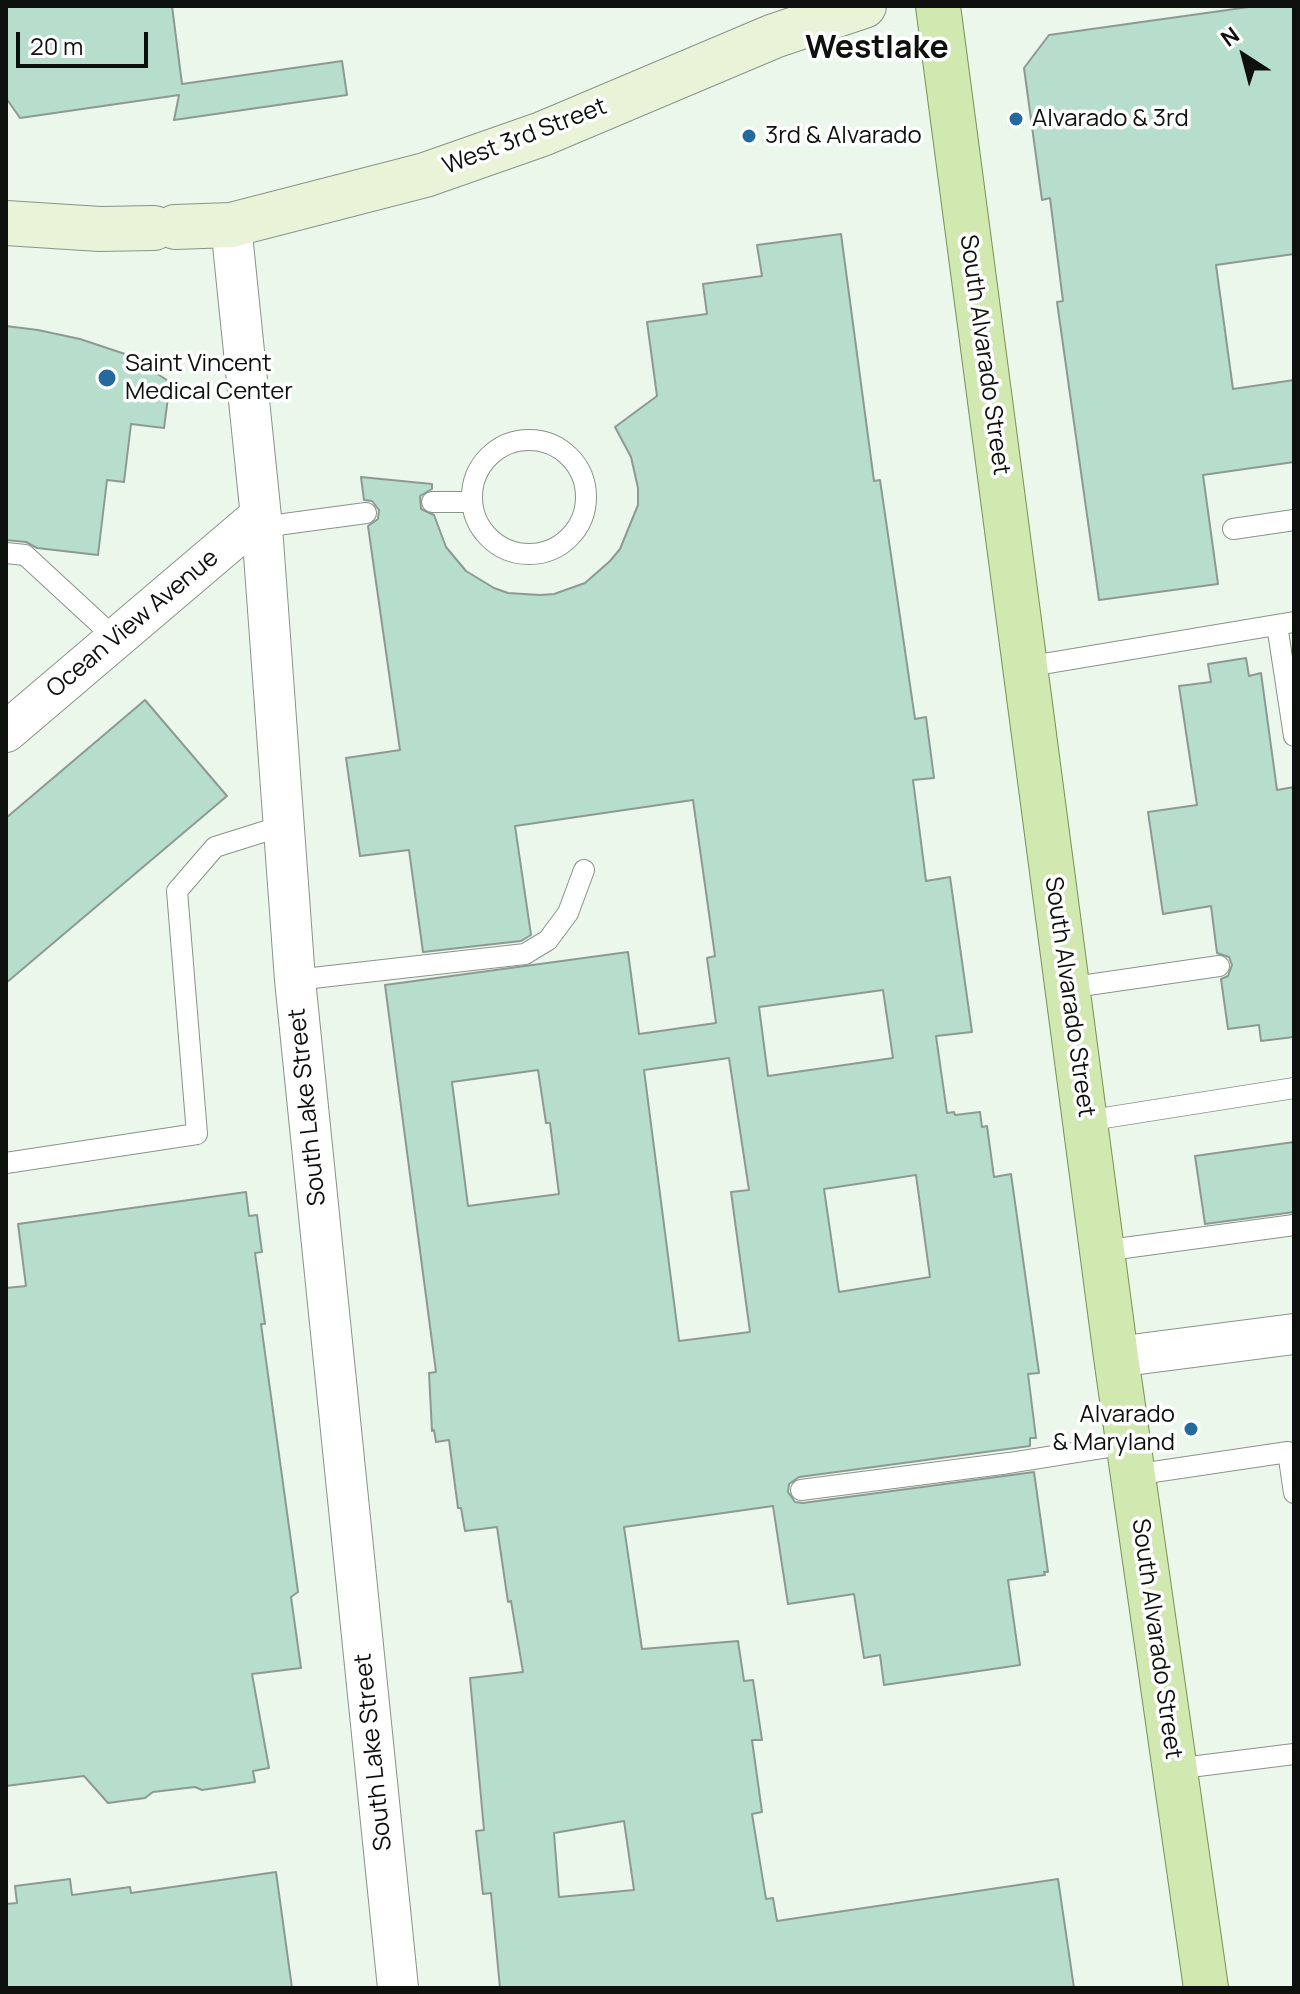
<!DOCTYPE html>
<html>
<head>
<meta charset="utf-8">
<style>
  body { margin:0 }
  #map { position:relative; width:1300px; height:1994px; overflow:hidden; background:#ecf7ec; font-family:Manrope,sans-serif }
  canvas { display:block }
  .frame { position:absolute; inset:0; border:8px solid #0d100d; pointer-events:none }
  .north { position:absolute; left:1204px; top:16px; width:80px; height:80px; -webkit-text-stroke:6px #fff; paint-order:stroke; rotate:324deg; font-size:22px; font-weight:700; line-height:32px; text-align:center; color:#0d100d }
  .north::after { content:''; display:block; margin:auto; width:28px; height:36px; background:#0d100d; clip-path:polygon(50% 0,100% 100%,50% 72%,0 100%) }
  .scale { position:absolute; left:16px; top:32px; width:132px; height:36px; box-sizing:border-box; border:4px solid #0d100d; border-top:0; padding-left:10px; font-size:24px; line-height:28px; white-space:nowrap; color:#0d100d; -webkit-text-stroke:6px #fff; paint-order:stroke }
</style>
</head>
<body>
<div id="map">
<canvas width="1300" height="1994"></canvas>
<div class="frame"></div>
<div class="north">N</div>
<div class="scale">20 m</div>
</div>
<script>
const ctx = document.querySelector('canvas').getContext('2d');
ctx.lineJoin = 'round';
function fillPath(path, color) {
  ctx.fillStyle = color;
  ctx.fill(path, 'evenodd');
}
function shape(rows) {
  const path = new Path2D();
  for (const r of rows) {
    if (r.length === 3) {
      path.moveTo(r[0] + r[2], r[1]);
      path.arc(r[0], r[1], r[2], 0, 2 * Math.PI);
      continue;
    }
    path.moveTo(r[0], r[1]);
    for (let i = 2; i < r.length; i += 2) path.lineTo(r[i], r[i + 1]);
  }
  return path;
}
function trace(path, color, width, dash) {
  ctx.strokeStyle = color;
  ctx.lineWidth = width;
  ctx.lineCap = dash ? 'butt' : 'round';
  ctx.setLineDash(dash || []);
  ctx.stroke(path);
}
function drawText(font, color, halo, rows, align = 'center') {
  ctx.font = font + ' Manrope,sans-serif';
  ctx.lineWidth = 7;
  ctx.setLineDash([]);
  ctx.textBaseline = 'middle';
  ctx.strokeStyle = halo;
  ctx.fillStyle = color;
  for (const [text, x, y, turn = 0] of rows) {
    ctx.save();
    ctx.translate(x, y);
    ctx.rotate((+turn || 0) * Math.PI / 180);
    ctx.textAlign = isNaN(turn) ? turn : align;
    if (halo) ctx.strokeText(text, 0, 0);
    ctx.fillText(text, 0, 0);
    ctx.restore();
  }
}
const building = shape([
  [6,6,172,6,182,84,342,61,347,95,174,120,179,95,20,118,6,98,6,6],
  [1256,6,1294,6,1294,254,1216,265,1233,389,1294,380,1294,462,1203,475,1218,584,1099,600,1057,302,1063,301,1050,198,1042,200,1024,68,1049,35,1256,6],
  [841,234,874,481,880,480,915,719,926,717,934,778,913,780,926,881,950,877,972,1032,936,1036,947,1113,954,1112,955,1115,980,1112,982,1127,987,1126,994,1177,1011,1174,1039,1373,1028,1374,1036,1438,1030,1438,1030,1446,799,1477,789,1484,788,1492,795,1502,803,1503,1034,1472,1048,1572,1044,1572,1045,1575,1008,1580,1020,1665,884,1685,880,1655,864,1658,854,1594,788,1604,773,1506,624,1527,642,1649,738,1641,744,1681,753,1680,762,1740,752,1740,762,1812,752,1814,766,1899,773,1898,777,1921,1058,1879,1074,1988,500,1988,491,1893,483,1894,476,1831,484,1830,470,1678,523,1672,511,1601,508,1602,497,1527,465,1531,461,1508,458,1508,449,1440,436,1442,434,1430,432,1431,429,1373,436,1372,385,985,628,952,639,1034,716,1023,707,958,715,956,693,800,515,826,531,935,521,941,423,952,409,850,360,856,346,758,400,750,368,526,378,519,379,510,372,501,364,500,361,477,432,484,432,489,420,496,421,509,434,515,446,547,466,571,494,588,508,593,540,595,554,594,585,583,610,561,620,549,638,505,638,488,631,457,615,427,657,396,647,322,707,314,703,284,762,276,757,245,841,234],
  [883,990,893,1058,768,1076,759,1007,883,990],
  [729,1058,749,1190,731,1192,750,1332,679,1341,644,1070,729,1058],
  [538,1070,546,1123,550,1123,559,1194,468,1206,452,1082,538,1070],
  [916,1175,930,1277,839,1292,824,1189,916,1175],
  [624,1821,634,1890,559,1897,554,1833,624,1821],
  [6,326,38,330,80,339,149,362,148,368,170,382,164,428,131,424,124,482,107,480,98,555,37,548,26,542,6,540,6,326],
  [1246,658,1249,676,1261,673,1277,790,1294,787,1294,1037,1261,1041,1259,1025,1228,1029,1221,979,1228,976,1232,965,1229,957,1217,953,1211,906,1163,914,1148,812,1197,805,1179,686,1211,682,1208,664,1246,658],
  [145,700,227,796,6,983,6,818,145,700],
  [1294,1142,1294,1212,1205,1224,1195,1156,1294,1142],
  [246,1192,249,1216,257,1215,262,1252,255,1253,265,1324,261,1324,298,1592,291,1597,301,1668,252,1674,269,1768,253,1771,255,1782,202,1790,195,1787,153,1792,145,1798,108,1803,84,1776,6,1786,6,1288,26,1286,18,1224,246,1192],
  [276,1872,292,1988,6,1988,6,1904,17,1903,15,1886,70,1879,72,1895,130,1887,131,1893,276,1872]
]);
fillPath(building, '#b7ddcc');
trace(building, '#8d9a94', 2);
const lane = shape([
  [529,497,57],
  [432,502,472,502],
  [262,527,366,513],
  [1233,529,1294,520],
  [6,553,25,555,116,639],
  [1277,625,1294,736],
  [1025,667,1294,622],
  [295,980,525,954,548,940,568,913,584,870],
  [1067,988,1219,966],
  [1085,1121,1294,1088],
  [6,1163,197,1134,177,891,215,847,285,825],
  [1102,1251,1294,1225],
  [1133,1475,1288,1452,1294,1493],
  [801,1490,1009,1463,1128,1444],
  [1174,1769,1294,1754]
]);
const street = shape([
  [231,225,262,527,295,980,398,1988],
  [6,732,260,516],
  [1116,1357,1294,1334]
]);
const secondary = shape([
  [6,223,100,229,154,228],
  [175,227,231,225,425,175,542,134,774,36,864,6]
]);
const primary = shape([
  [938,6,1116,1357,1206,1988]
]);
trace(lane, '#89938a', 22);
trace(street, '#89938a', 42);
trace(secondary, '#89938a', 46);
trace(primary, '#799256', 46);
trace(lane, '#fff', 20);
trace(street, '#fff', 40);
trace(secondary, '#e8f3d8', 44);
trace(primary, '#d1e8b1', 44);
for (const [x, y, r, color] of [
  [1016,119,8,"#246a9e"],
  [749,136,8,"#246a9e"],
  [107,378,10,"#246a9e"],
  [1191,1429,8,"#246a9e"]
]) {
  const dot = new Path2D();
  dot.arc(x, y, r, 0, 2 * Math.PI);
  ctx.fillStyle = color;
  ctx.fill(dot);
  trace(dot, '#fff', 3);
}
drawText('24px', '#0d100d', '#fff', [
  ["Alvarado & 3rd",1032,119],
  ["3rd & Alvarado",765,136],
  ["Saint Vincent",125,364],
  ["Medical Center",125,392],
  ["Alvarado",1175,1415,"right"],
  ["& Maryland",1175,1443,"right"]
], 'left');
drawText('24px', '#0d100d', '#fff', [
  ["West 3rd Street",525,137,-21],
  ["South Alvarado Street",984,355,82],
  ["Ocean View Avenue",133,624,-40],
  ["South Alvarado Street",1069,997,82],
  ["South Lake Street",308,1107,-96],
  ["South Alvarado Street",1156,1639,82],
  ["South Lake Street",374,1752,-96]
]);
drawText('bold 32px', '#0d100d', '#fff', [
  ["Westlake",877,49]
]);
</script>
</body>
</html>
